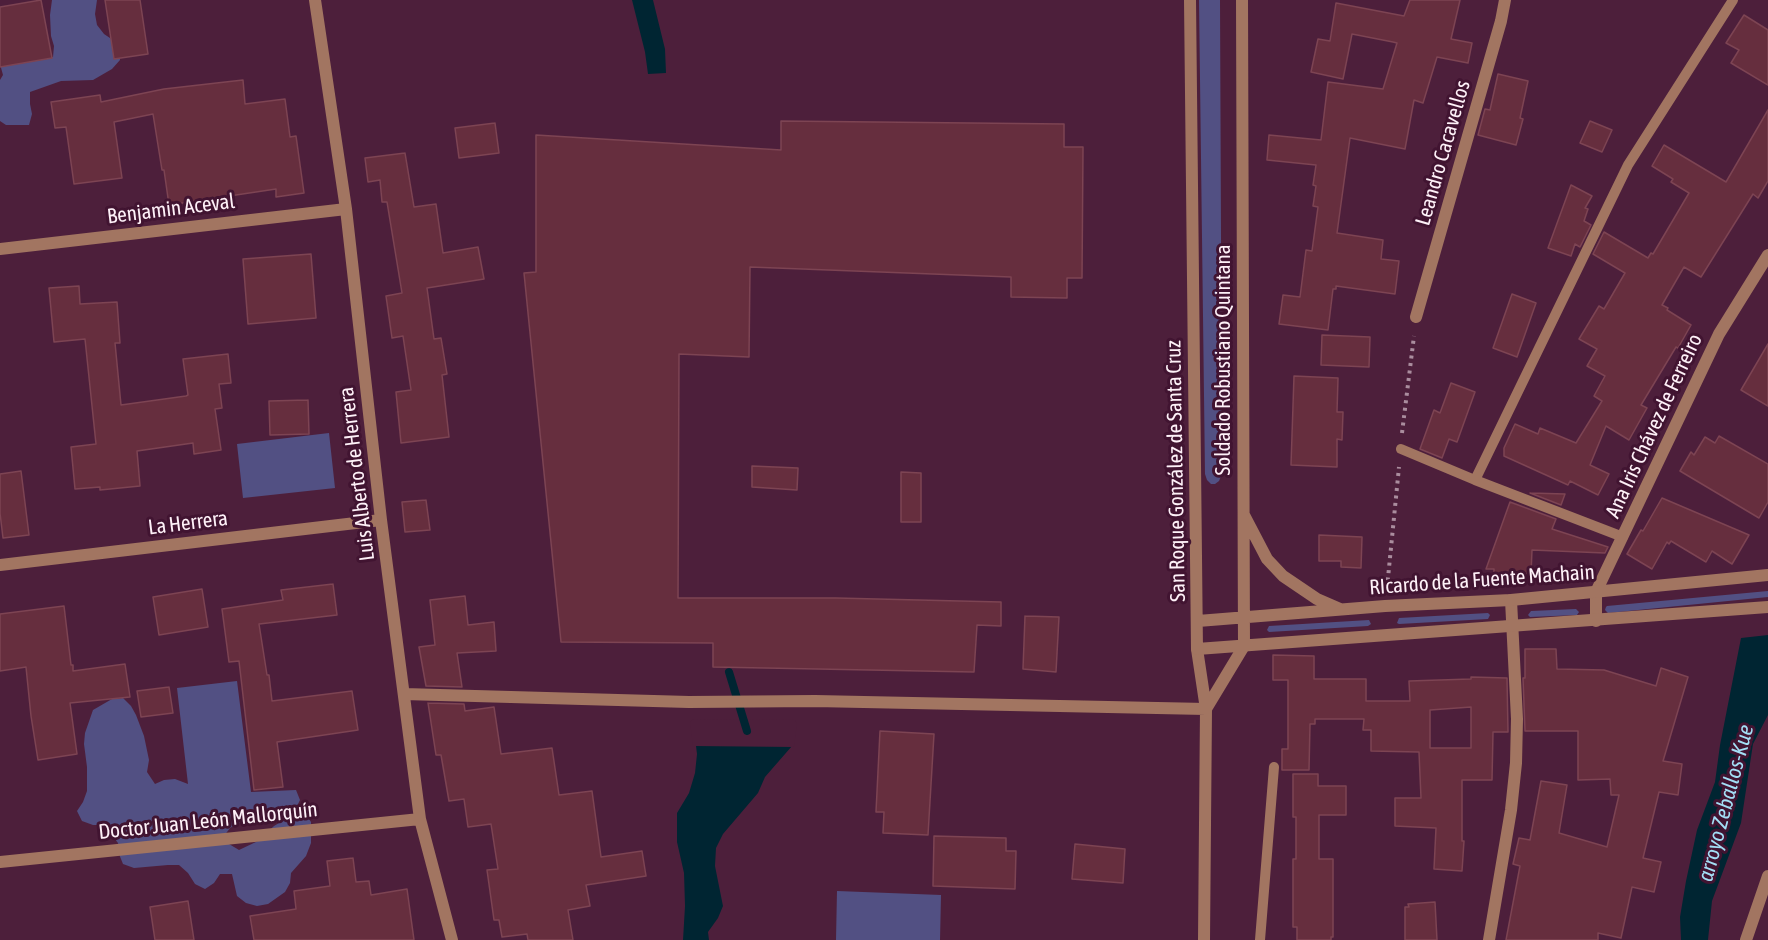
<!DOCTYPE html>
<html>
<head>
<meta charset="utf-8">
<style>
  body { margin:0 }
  canvas { display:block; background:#4d1f3b }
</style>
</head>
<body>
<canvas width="1768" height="940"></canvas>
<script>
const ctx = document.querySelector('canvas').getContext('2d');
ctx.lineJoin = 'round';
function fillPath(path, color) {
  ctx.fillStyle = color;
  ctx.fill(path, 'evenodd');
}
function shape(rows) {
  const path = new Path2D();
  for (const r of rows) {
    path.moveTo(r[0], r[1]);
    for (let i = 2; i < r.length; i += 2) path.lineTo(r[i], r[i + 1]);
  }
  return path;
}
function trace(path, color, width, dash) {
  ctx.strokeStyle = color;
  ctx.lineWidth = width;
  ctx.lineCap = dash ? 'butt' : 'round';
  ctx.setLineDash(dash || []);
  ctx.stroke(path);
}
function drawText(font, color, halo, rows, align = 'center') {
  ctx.font = font + ' "Asap Condensed",sans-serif';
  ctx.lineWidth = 6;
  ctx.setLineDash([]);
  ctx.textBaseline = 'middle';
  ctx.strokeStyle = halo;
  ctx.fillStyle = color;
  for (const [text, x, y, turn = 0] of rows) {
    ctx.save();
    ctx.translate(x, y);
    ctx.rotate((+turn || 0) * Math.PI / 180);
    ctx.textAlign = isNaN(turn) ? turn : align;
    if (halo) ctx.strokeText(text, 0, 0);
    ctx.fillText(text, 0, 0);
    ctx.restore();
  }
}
fillPath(shape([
  [52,0,97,0,95,14,97,25,104,34,113,40,119,49,120,60,112,69,93,80,61,81,30,92,30,104,32,114,29,125,6,125,0,121,0,80,3,75,0,64,53,57,54,46,51,36,50,15],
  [1199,0,1220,0,1222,474,1219,481,1215,484,1211,484,1207,480,1205,474],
  [329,433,335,488,243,498,237,444],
  [1768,591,1768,597,1608,613,1605,610,1606,607,1607,606],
  [1576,609,1579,612,1577,615,1530,617,1528,615,1531,611],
  [1488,613,1490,615,1488,619,1399,624,1397,623,1399,618],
  [1369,620,1371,624,1368,626,1269,632,1267,630,1269,626],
  [237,681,251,792,296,790,300,800,295,810,286,814,263,819,240,822,230,828,224,836,229,844,239,850,258,841,274,826,284,820,305,813,311,822,311,843,306,856,291,873,290,883,285,892,268,904,257,906,246,903,237,896,232,874,220,874,214,883,205,889,195,884,188,873,179,865,168,865,134,868,123,864,119,854,118,843,104,825,93,825,82,821,77,811,83,802,87,791,87,767,84,744,85,733,93,710,112,699,123,698,131,706,136,715,144,736,149,760,147,772,155,784,164,780,175,779,188,784,177,688],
  [837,891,941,895,940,940,836,940]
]), '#525083');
fillPath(shape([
  [632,0,653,0,665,49,666,73,648,74,645,52],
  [1768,635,1768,715,1753,744,1741,823,1712,901,1708,940,1681,940,1680,917,1686,881,1697,830,1715,782,1720,745,1741,638],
  [693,722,792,746,765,777,758,793,723,834,716,848,715,866,723,906,718,918,708,932,709,940,683,940,685,906,684,873,677,842,677,813,689,793,695,773,697,754]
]), '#002532');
fillPath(shape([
  [693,719,795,720,797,723,794,747,693,746,690,722]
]), '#4d1f3b');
trace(shape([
  [729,672,747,731]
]), '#002532', 8);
const building = shape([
  [41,0,52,58,0,67,0,7,41,0],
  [105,0,140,0,148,54,114,59,105,0],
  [1410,0,1460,0,1451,39,1472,43,1468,63,1437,57,1423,103,1414,100,1405,149,1350,138,1337,233,1383,240,1381,259,1399,261,1395,294,1336,286,1336,289,1333,289,1328,330,1279,324,1283,295,1300,297,1306,250,1312,251,1318,207,1313,206,1316,186,1313,185,1316,165,1267,160,1269,135,1321,140,1328,82,1383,89,1397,43,1393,42,1352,34,1343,79,1311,72,1318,39,1330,41,1336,3,1404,16,1410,0],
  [1744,15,1768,30,1768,85,1731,63,1739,50,1726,43,1744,15],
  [1498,74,1528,81,1520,118,1523,119,1516,145,1478,135,1485,109,1490,110,1498,74],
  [243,80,245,104,285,99,290,137,296,136,304,193,276,197,276,189,169,205,164,170,162,170,153,114,114,122,122,178,74,184,66,127,55,128,51,102,100,95,101,102,164,89,243,80],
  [1768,110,1768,181,1758,198,1753,194,1701,277,1684,267,1662,305,1668,308,1667,310,1691,325,1678,348,1676,347,1641,405,1647,408,1629,440,1606,426,1590,465,1609,474,1598,495,1570,481,1568,485,1504,456,1504,448,1515,424,1538,434,1540,428,1576,443,1602,401,1594,396,1605,376,1587,366,1597,349,1579,339,1599,306,1604,309,1625,273,1593,254,1604,232,1648,258,1651,253,1653,254,1689,193,1671,182,1673,179,1652,166,1664,145,1726,182,1768,110],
  [781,121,1064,124,1064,147,1083,147,1082,278,1067,278,1067,298,1011,297,1011,277,750,267,749,357,679,354,678,598,836,598,1001,602,1001,626,977,625,974,672,713,667,713,643,561,642,524,273,536,272,536,135,781,150,781,121],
  [1590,121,1612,130,1602,152,1580,143,1590,121],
  [495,123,499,153,459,158,455,128,495,123],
  [405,153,414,207,436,204,443,253,478,247,484,279,427,288,434,339,441,338,447,374,442,375,449,437,401,443,396,392,411,390,403,336,392,338,386,296,402,293,387,202,382,202,380,180,368,182,365,158,405,153],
  [1571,185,1592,196,1585,208,1588,209,1584,221,1591,225,1580,247,1575,244,1571,256,1548,248,1571,185],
  [311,254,316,318,248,324,243,259,311,254],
  [79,286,80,304,117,302,120,343,115,343,121,405,186,396,188,395,183,359,228,354,231,383,219,384,222,408,215,409,221,450,194,454,193,443,137,451,140,486,100,490,100,487,75,489,71,447,96,444,85,339,54,342,49,288,79,286],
  [1512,294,1536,303,1517,357,1493,348,1512,294],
  [1322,335,1370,337,1369,367,1321,365,1322,335],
  [1768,344,1768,406,1741,390,1768,344],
  [1294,376,1338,378,1337,412,1343,412,1342,440,1337,439,1337,467,1291,465,1294,376],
  [1451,383,1475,392,1457,442,1449,439,1442,458,1420,449,1434,410,1440,413,1451,383],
  [308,400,309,434,270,435,269,401,308,400],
  [1719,436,1768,464,1768,502,1759,518,1680,471,1691,452,1694,455,1705,437,1715,443,1719,436],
  [752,466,798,468,797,490,752,487,752,466],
  [21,471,29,535,3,538,0,513,0,474,21,471],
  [901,472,921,473,921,522,901,522,901,472],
  [1530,493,1565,494,1561,505,1530,493],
  [1662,498,1749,535,1732,564,1712,551,1706,562,1671,541,1669,544,1667,542,1652,569,1627,554,1641,530,1643,531,1662,498],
  [426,500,430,530,405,532,402,502,426,500],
  [1510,502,1556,519,1552,529,1608,547,1605,553,1532,550,1531,574,1494,573,1494,569,1486,569,1510,502],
  [1319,535,1362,537,1361,568,1341,567,1341,561,1319,561,1319,535],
  [333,584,337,615,259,624,267,675,269,675,272,701,352,691,358,730,277,742,283,787,254,790,239,661,229,662,222,609,283,600,281,590,333,584],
  [202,589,208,627,159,635,153,597,202,589],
  [465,596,468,625,494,622,496,651,457,653,462,687,426,686,419,647,435,645,430,600,465,596],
  [64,606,71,665,73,665,73,671,125,664,130,697,70,703,77,754,38,760,31,716,26,667,0,671,0,614,64,606],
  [1025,616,1059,617,1056,672,1023,669,1025,616],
  [1525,649,1556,649,1557,669,1604,670,1656,686,1661,668,1688,677,1663,761,1682,764,1678,795,1659,792,1643,858,1661,862,1654,892,1632,887,1621,938,1598,933,1598,940,1506,940,1520,866,1513,864,1519,838,1530,840,1541,781,1567,785,1559,833,1607,847,1619,795,1611,795,1610,779,1578,780,1578,731,1525,731,1523,678,1525,678,1525,649],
  [1273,655,1314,656,1314,679,1366,679,1366,701,1410,701,1409,681,1471,679,1471,677,1507,678,1508,732,1493,732,1492,780,1462,780,1462,841,1464,841,1462,871,1434,869,1436,828,1395,826,1395,798,1421,798,1419,752,1371,751,1371,730,1363,730,1364,719,1315,719,1315,724,1310,724,1309,770,1282,770,1282,749,1288,749,1288,680,1273,680,1273,655],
  [1471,707,1471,748,1430,748,1430,710,1471,707],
  [169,687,173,713,141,717,137,691,169,687],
  [428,703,464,704,465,711,494,707,501,754,552,748,559,795,592,791,601,857,642,851,646,876,586,885,590,906,568,910,573,940,528,940,527,934,502,937,499,920,494,920,487,870,498,869,491,824,468,827,464,799,449,801,441,755,436,755,428,703],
  [880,731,934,734,928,835,883,833,884,812,876,812,880,731],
  [1293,774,1318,774,1318,786,1346,786,1346,815,1319,815,1319,859,1333,859,1333,937,1331,937,1331,940,1297,940,1297,927,1293,927,1293,859,1296,859,1296,817,1293,817,1293,774],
  [934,836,1006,838,1006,851,1016,851,1015,889,933,886,934,836],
  [1075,844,1125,849,1123,883,1072,879,1075,844],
  [353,858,356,882,369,881,371,895,407,889,414,940,254,940,250,916,296,909,294,891,330,886,327,861,353,858],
  [188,901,194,940,155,940,150,907,188,901],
  [1435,902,1437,940,1405,940,1405,907,1409,907,1408,904,1435,902]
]);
fillPath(building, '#662e3e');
trace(building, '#7d4453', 1.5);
trace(shape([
  [1402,433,1414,336],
  [1387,588,1399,467]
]), '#aa8d9e', 4, [3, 4.5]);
trace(shape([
  [1401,449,1475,480,1623,537],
  [1475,480,1628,165,1733,0],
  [1260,940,1274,767]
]), '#a27561', 10);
trace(shape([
  [315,0,346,209,381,520,420,819,452,940],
  [0,249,346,209],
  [1416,317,1501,21,1505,0],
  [0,565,381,520],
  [1596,621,1596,592,1719,334,1768,255],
  [1197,649,1206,709,1204,940],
  [404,694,689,702,815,701,1206,709],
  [1206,709,1244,646],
  [0,862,420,819],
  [1489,940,1511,810,1516,763,1517,719,1511,600],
  [1746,940,1768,876]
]), '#a27561', 12);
trace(shape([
  [1190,0,1197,649,1768,607],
  [1242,0,1244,646],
  [1244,515,1267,559,1283,576,1317,599,1340,609],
  [1198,621,1385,606,1511,600,1768,575]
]), '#a27561', 12);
drawText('21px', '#fef1f8', '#411431', [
  ["Leandro Cacavellos",1443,153,-74],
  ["Benjamin Aceval",171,209,-7],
  ["Soldado Robustiano Quintana",1223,360,-90],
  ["Ana Iris Chávez de Ferreiro",1654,426,-65],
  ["San Roque González de Santa Cruz",1176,471,-91],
  ["Luis Alberto de Herrera",357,474,-97],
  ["La Herrera",188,523,-7],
  ["RIcardo de la Fuente Machain",1482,580,-4],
  ["Doctor Juan León Mallorquín",208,821,-6]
]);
drawText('italic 22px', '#a3def5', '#411431', [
  ["arroyo Zeballos-Kue",1726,803,-75]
]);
</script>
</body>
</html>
